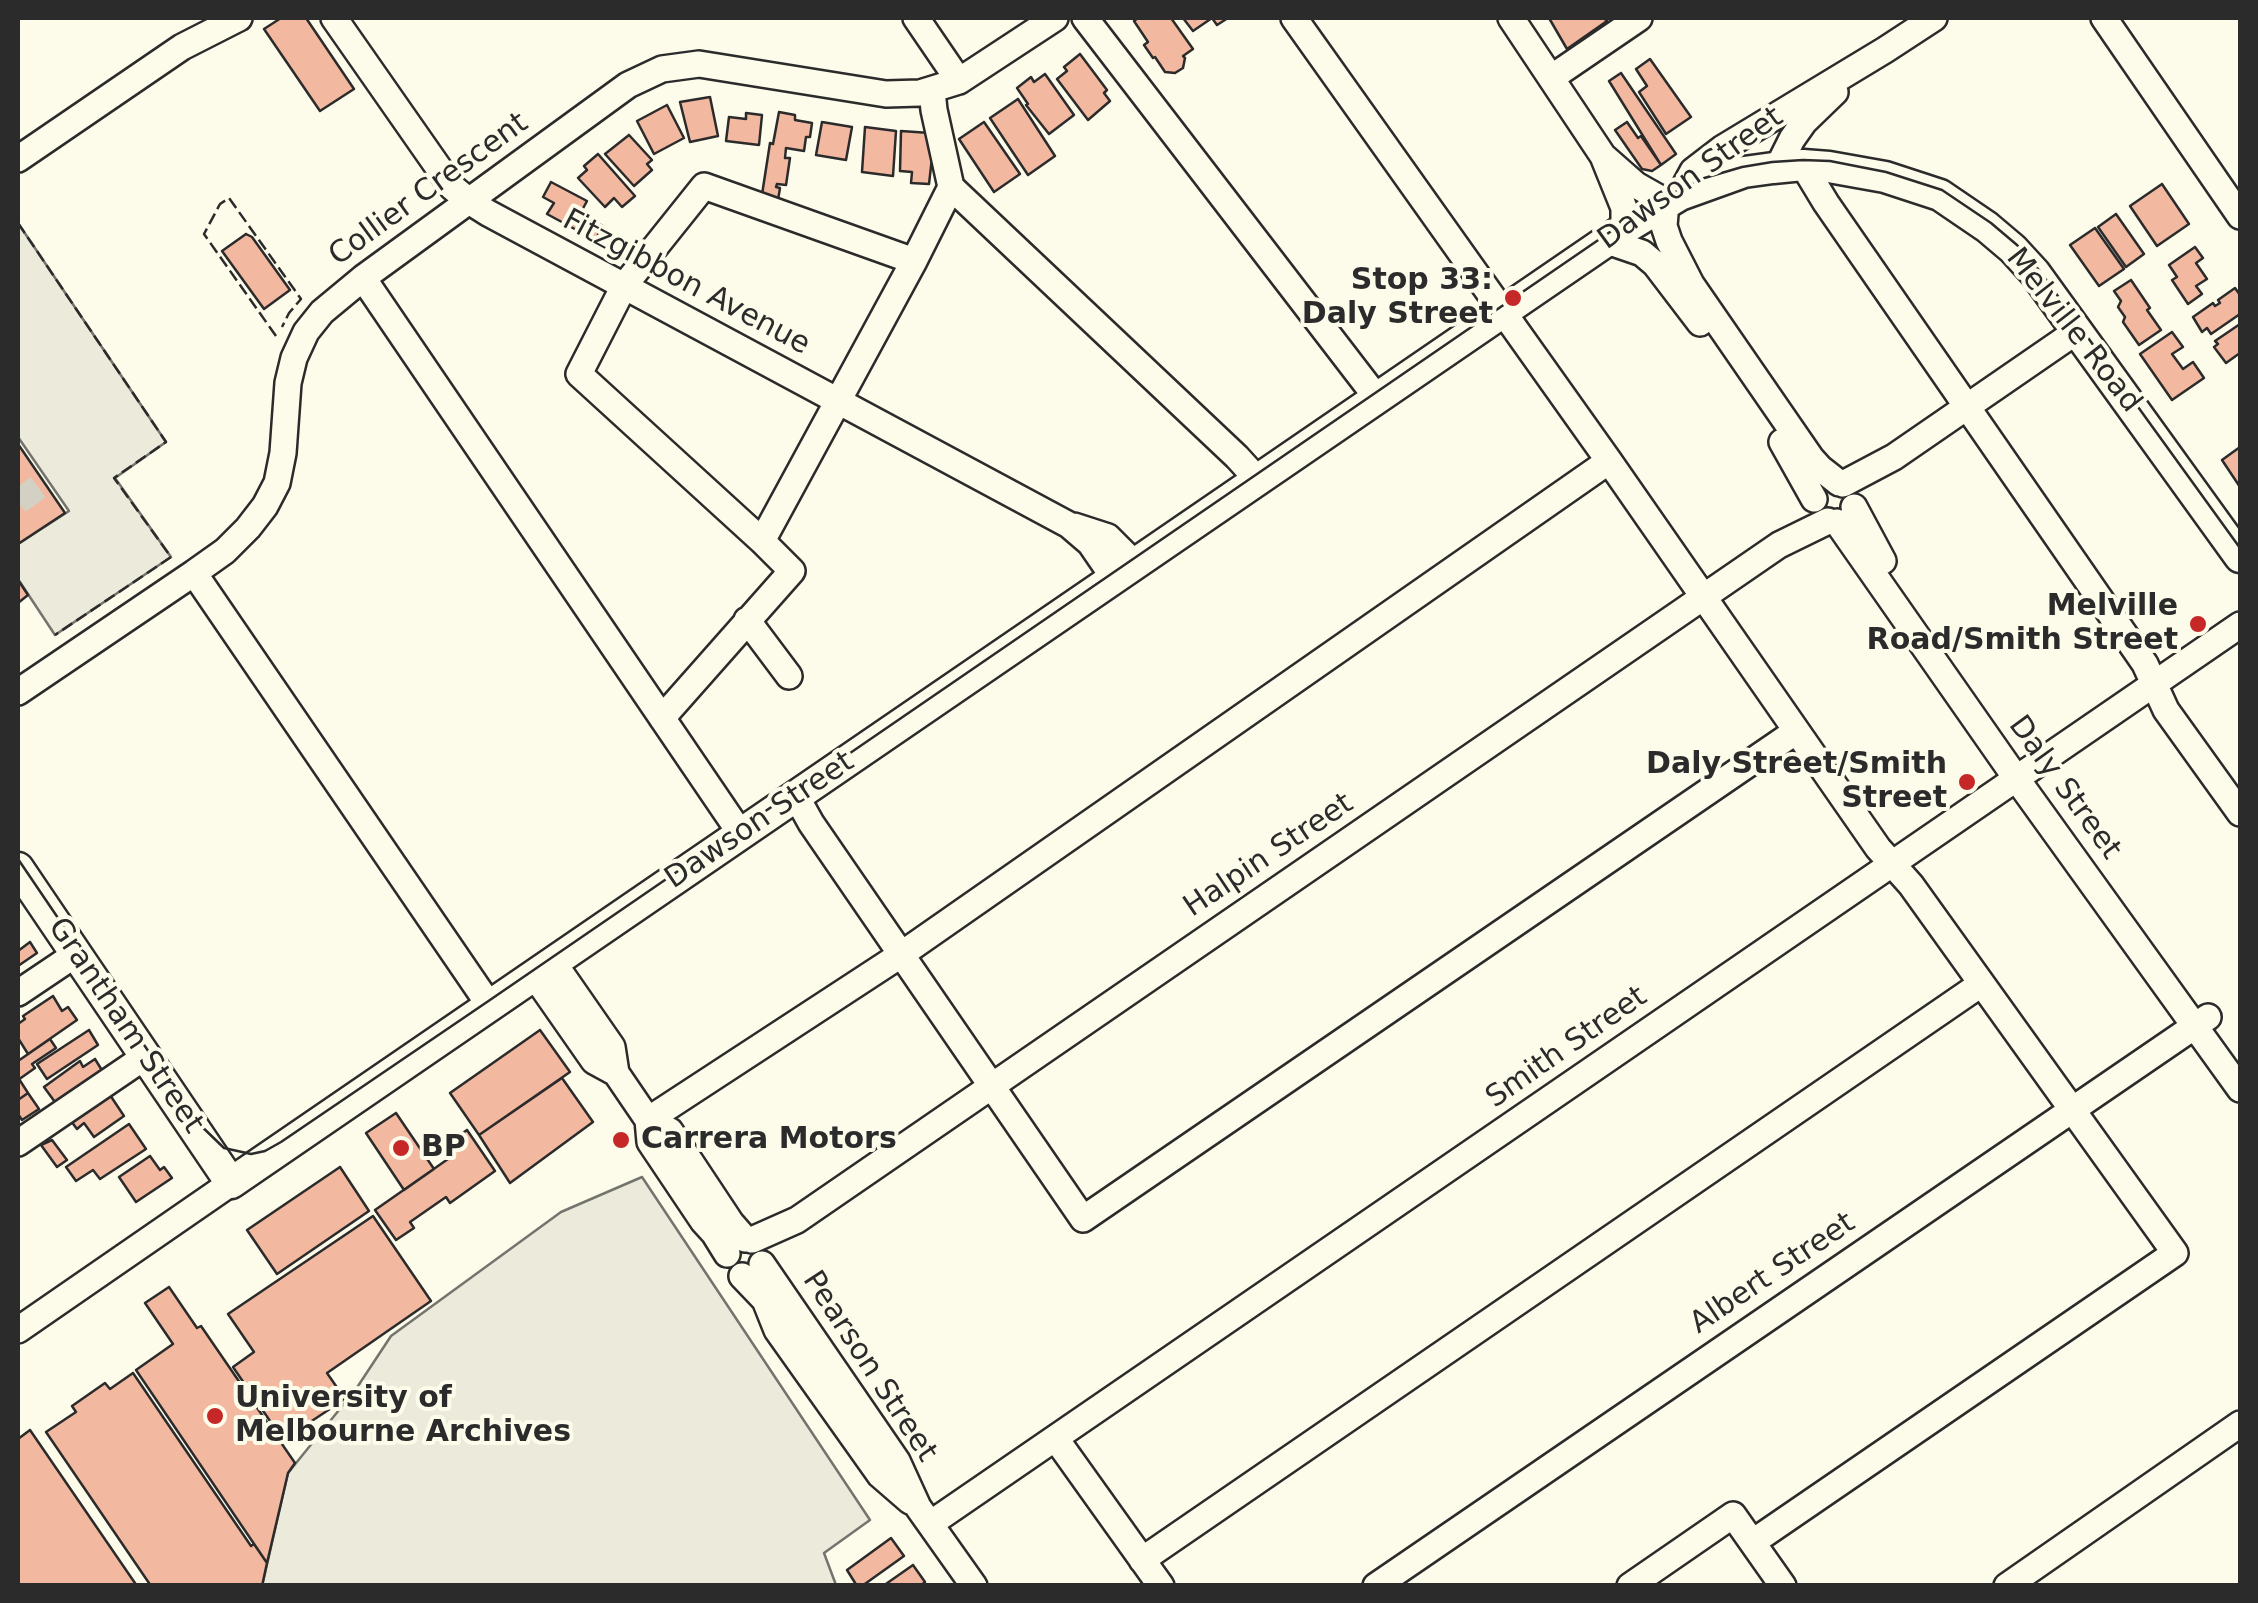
<!DOCTYPE html>
<html>
<head>
<meta charset="utf-8">
<style>
  body { margin:0 }
  #map { position:relative; width:2258px; height:1603px; overflow:hidden; background:#fdfbea; font-family:"DejaVu Sans",sans-serif }
  canvas { display:block }
  .frame { position:absolute; inset:0; border:20px solid #2b2b2b; pointer-events:none }
</style>
</head>
<body>
<div id="map">
<canvas width="2258" height="1603"></canvas>
<div class="frame"></div>
</div>
<script>
const ctx = document.querySelector('canvas').getContext('2d');
ctx.lineJoin = 'round';
function fillPath(path, color) {
  ctx.fillStyle = color;
  ctx.fill(path, 'evenodd');
}
function shape(rows) {
  const path = new Path2D();
  for (const r of rows) {
    path.moveTo(r[0], r[1]);
    for (let i = 2; i < r.length; i += 2) path.lineTo(r[i], r[i + 1]);
  }
  return path;
}
function trace(path, color, width, dash) {
  ctx.strokeStyle = color;
  ctx.lineWidth = width;
  ctx.lineCap = dash ? 'butt' : 'round';
  ctx.setLineDash(dash || []);
  ctx.stroke(path);
}
function drawText(font, color, halo, rows, align = 'center') {
  ctx.font = font + ' "DejaVu Sans",sans-serif';
  ctx.lineWidth = 8;
  ctx.setLineDash([]);
  ctx.textBaseline = 'middle';
  ctx.strokeStyle = halo;
  ctx.fillStyle = color;
  for (const [text, x, y, turn = 0] of rows) {
    ctx.save();
    ctx.translate(x, y);
    ctx.rotate((+turn || 0) * Math.PI / 180);
    ctx.textAlign = isNaN(turn) ? turn : align;
    if (halo) ctx.strokeText(text, 0, 0);
    ctx.fillText(text, 0, 0);
    ctx.restore();
  }
}
const green = shape([
  [642,1177,870,1520,824,1553,836,1585,262,1586,288,1473,356,1389,391,1336,561,1212,642,1177]
]);
fillPath(green, '#ecebdb');
trace(green, '#74746e', 2.5);
const parking = shape([
  [18,223,166,442,115,478,171,557,55,635,18,579,18,544,69,511,18,437,18,223]
]);
fillPath(parking, '#eceadb');
trace(parking, '#74746e', 2.5);
const building = shape([
  [281,18,306,18,354,89,320,111,264,29,281,18],
  [1138,18,1171,18,1193,49,1183,56,1185,58,1183,68,1175,73,1165,72,1155,57,1153,58,1144,45,1148,42,1134,21,1138,18],
  [1183,18,1228,18,1217,25,1212,18,1193,31,1183,18],
  [1549,18,1604,18,1607,21,1567,49,1549,18],
  [1080,54,1107,90,1104,93,1110,101,1088,120,1057,79,1067,71,1064,67,1080,54],
  [1650,59,1691,117,1666,134,1639,92,1647,86,1636,69,1650,59],
  [1621,73,1676,154,1661,165,1609,81,1621,73],
  [1045,74,1074,115,1049,134,1026,105,1028,104,1017,88,1031,77,1034,82,1045,74],
  [710,97,718,136,690,142,680,102,710,97],
  [1018,99,1055,156,1028,175,990,118,1018,99],
  [667,105,684,138,654,154,637,121,667,105],
  [779,112,795,115,795,120,812,123,810,137,806,137,804,151,786,148,785,158,790,158,786,185,777,184,776,187,780,188,777,206,761,201,770,143,773,144,779,112],
  [746,113,762,115,759,145,726,141,729,117,746,119,746,113],
  [822,122,852,127,846,160,816,155,822,122],
  [984,122,1020,174,994,192,959,139,984,122],
  [1627,122,1638,138,1641,136,1661,165,1652,171,1642,169,1615,130,1627,122],
  [865,127,896,131,893,176,862,172,865,127],
  [901,131,930,133,929,149,933,149,929,184,911,183,912,172,900,171,901,131],
  [629,135,652,160,647,164,652,170,634,186,605,154,629,135],
  [598,154,635,196,622,207,614,198,605,207,578,178,587,170,584,166,598,154],
  [551,182,587,201,580,214,603,226,595,240,547,214,554,203,543,197,551,182],
  [2162,184,2189,224,2157,246,2130,206,2162,184],
  [2116,214,2144,254,2126,267,2098,227,2116,214],
  [2095,228,2124,269,2099,286,2070,245,2095,228],
  [246,234,252,237,290,290,264,309,222,251,246,234],
  [2195,247,2203,258,2196,263,2207,279,2196,286,2202,294,2188,304,2172,280,2177,277,2169,265,2195,247],
  [2131,280,2150,308,2147,310,2161,330,2139,345,2123,322,2125,317,2118,307,2121,301,2114,291,2131,280],
  [2235,288,2240,295,2240,314,2211,334,2207,328,2202,332,2193,317,2213,303,2215,306,2220,303,2218,300,2235,288],
  [2240,324,2240,353,2226,363,2214,347,2218,344,2215,341,2240,324],
  [2172,332,2183,347,2172,354,2183,369,2193,362,2204,378,2172,400,2140,354,2172,332],
  [18,444,65,513,18,544,18,444],
  [2240,447,2240,487,2222,460,2240,447],
  [18,580,28,595,18,603,18,580],
  [30,942,37,953,18,966,18,951,30,942],
  [53,996,62,1011,68,1007,77,1020,28,1054,18,1038,18,1024,25,1019,23,1016,53,996],
  [89,1030,98,1045,47,1079,37,1064,89,1030],
  [540,1030,570,1072,479,1135,450,1093,540,1030],
  [50,1039,56,1048,32,1064,35,1068,18,1080,18,1061,50,1039],
  [95,1059,103,1072,60,1109,44,1087,80,1061,83,1067,95,1059],
  [562,1078,593,1122,510,1183,479,1135,562,1078],
  [19,1079,28,1093,18,1100,18,1080,19,1079],
  [108,1092,124,1116,94,1137,84,1123,77,1129,68,1117,108,1092],
  [28,1093,39,1109,22,1120,18,1114,18,1100,28,1093],
  [396,1113,434,1169,404,1190,366,1133,396,1113],
  [129,1124,146,1149,100,1179,93,1170,76,1181,66,1167,129,1124],
  [467,1130,495,1171,450,1203,446,1197,410,1222,414,1228,396,1240,375,1210,448,1159,440,1149,467,1130],
  [52,1140,67,1160,57,1167,41,1145,52,1140],
  [150,1156,160,1170,164,1167,172,1178,136,1202,119,1177,150,1156],
  [340,1167,369,1211,277,1274,247,1230,340,1167],
  [373,1216,431,1301,327,1373,345,1399,283,1440,233,1367,254,1352,228,1314,373,1216],
  [169,1287,197,1328,201,1326,295,1463,288,1473,267,1563,136,1370,173,1344,145,1303,169,1287],
  [133,1373,251,1546,254,1544,267,1563,262,1586,151,1586,46,1432,76,1412,72,1406,105,1383,110,1389,133,1373],
  [30,1430,137,1586,18,1586,18,1439,30,1430],
  [891,1538,904,1556,862,1586,857,1586,847,1570,891,1538],
  [913,1565,925,1582,920,1586,883,1586,913,1565]
]);
fillPath(building, '#f2b8a0');
trace(building, '#2b2b2b', 2.5);
trace(shape([
  [18,502,44,483]
]), '#d3d1c4', 25, [25, 12]);
const minor = shape([
  [334,18,452,187,469,201,488,213,1069,525,1090,543,1114,578],
  [916,18,959,81],
  [1085,18,1377,398],
  [1294,18,1609,461,1878,848,1911,885,2175,1253,1753,1542],
  [1511,18,1603,156,1624,208,1624,229],
  [2104,18,2240,216],
  [1551,78,1639,18],
  [932,91,934,110,951,187,1237,457,1258,480],
  [1603,156,1636,185,1666,202,1664,226,1669,241,1691,284,1811,458,1820,468,1839,483],
  [18,159,182,47,239,18],
  [1803,165,1826,203,2145,664,2166,710,2240,813],
  [1778,167,1792,139,1804,122,1835,92],
  [1680,195,1693,171,1723,148,1885,50,1934,18],
  [1607,241,1642,253,1655,264,1700,323],
  [914,261,951,187],
  [363,278,741,834],
  [1782,442,1814,499],
  [1843,484,1894,457,2077,331],
  [1854,507,1883,561],
  [1837,522,2016,778,2240,1089],
  [1074,526,1108,537,1135,564],
  [194,573,490,1006],
  [747,620,789,676],
  [18,692,194,573,225,551,248,528,265,506,277,483,283,453,288,383,294,358,306,332,322,312,363,278,628,85,662,69,699,64,886,94,920,93,959,81,1055,18],
  [662,718,792,571,762,541,579,374,624,286,704,186,914,261,762,541],
  [796,796,811,823,1083,1219,1795,732],
  [553,962,612,1047,616,1073,648,1120,650,1142,703,1221,714,1233,727,1254],
  [534,975,594,1061,616,1073],
  [18,993,76,954],
  [648,1120,902,954,1609,461],
  [648,1120,670,1131,731,1223,745,1239],
  [18,1143,146,1056],
  [752,1240,797,1220,1779,545,1828,521],
  [762,1264,897,1461,918,1507,974,1586],
  [742,1276,765,1300,777,1330,880,1475,910,1501],
  [18,1330,231,1183],
  [1056,1439,1161,1586],
  [930,1524,2240,625],
  [1142,1560,1981,984],
  [1376,1586,2208,1017],
  [1630,1586,1733,1515,1783,1586],
  [2007,1586,2240,1424]
]);
const major = shape([
  [18,868,231,1183,1624,229,1680,195,1744,172,1773,168,1803,165,1829,167,1885,177,1940,195,1987,227,2013,249,2035,273,2240,557]
]);
trace(minor, '#2b2b2b', 30);
trace(major, '#2b2b2b', 35);
trace(minor, '#fdfbea', 25);
trace(major, '#fdfbea', 30);
trace(shape([
  [18,859,195,1120,224,1148,251,1154,265,1151,281,1142,487,1002,1626,221,1659,200,1701,179,1742,167,1772,162,1803,160,1830,161,1886,172,1942,190,1991,223,2017,245,2039,270,2240,548]
]), '#2b2b2b', 2.5);
trace(shape([
  [18,223,166,442,114,478,171,557,55,635],
  [276,336,204,234,220,204,229,198,301,299,289,313,282,327]
]), '#2b2b2b', 2.5, [12, 5]);
for (const [x, y, r, color] of [
  [1513,298,10,"#c62828"],
  [2198,624,10,"#c62828"],
  [1967,782,10,"#c62828"],
  [621,1140,10,"#c62828"],
  [401,1148,10,"#c62828"],
  [215,1416,10,"#c62828"]
]) {
  const dot = new Path2D();
  dot.arc(x, y, r, 0, 2 * Math.PI);
  ctx.fillStyle = color;
  ctx.fill(dot);
  trace(dot, '#fdfbea', 4);
}
drawText('30px', '#2b2b2b', '#fdfbea', [
  ["Dawson Street",1691,179,-36],
  ["Collier Crescent",429,190,-36],
  ["Fitzgibbon Avenue",686,283,28],
  ["Melville Road",2073,331,52],
  ["Daly Street",2064,788,54],
  ["Dawson Street",760,821,-34],
  ["Halpin Street",1269,856,-34],
  ["Grantham Street",125,1026,56],
  ["Smith Street",1567,1048,-35],
  ["Albert Street",1773,1274,-34],
  ["Pearson Street",869,1367,57]
]);
drawText('bold 30px', '#2b2b2b', '#fdfbea', [
  ["Stop 33:",1493,281],
  ["Daly Street",1493,315],
  ["Melville",2178,607],
  ["Road/Smith Street",2178,641],
  ["Daly Street/Smith",1947,765],
  ["Street",1947,799],
  ["Carrera Motors",641,1140,"left"],
  ["BP",421,1148,"left"],
  ["University of",235,1399,"left"],
  ["Melbourne Archives",235,1433,"left"]
], 'right');
</script>
</body>
</html>
